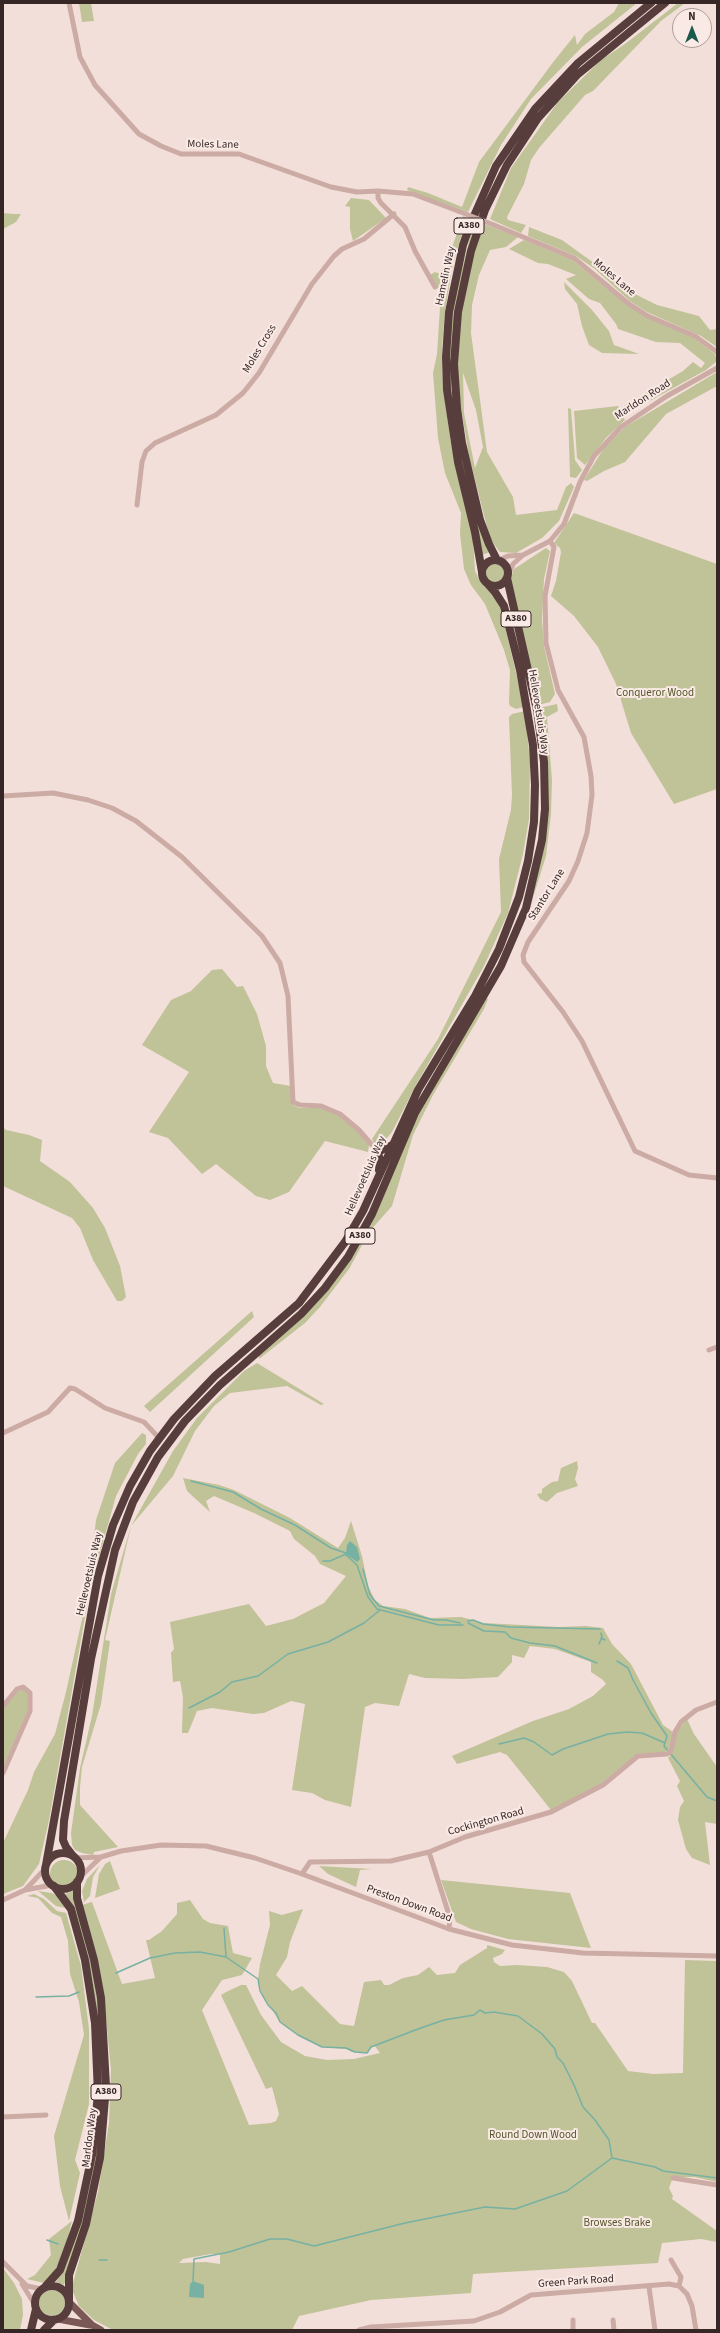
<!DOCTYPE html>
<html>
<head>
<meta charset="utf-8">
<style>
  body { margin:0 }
  #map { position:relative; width:720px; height:2333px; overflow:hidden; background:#f3dfd9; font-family:"Source Sans 3",sans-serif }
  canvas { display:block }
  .frame { position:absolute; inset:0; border:4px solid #362726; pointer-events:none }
  .north { position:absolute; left:672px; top:8px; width:40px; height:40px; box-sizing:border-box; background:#faeae5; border:1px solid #ac9c99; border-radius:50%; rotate:0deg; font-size:11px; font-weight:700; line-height:16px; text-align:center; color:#362726 }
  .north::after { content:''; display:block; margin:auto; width:14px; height:18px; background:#1a5a4c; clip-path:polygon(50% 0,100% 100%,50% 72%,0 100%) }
</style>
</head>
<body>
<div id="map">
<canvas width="720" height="2333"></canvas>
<div class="frame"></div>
<div class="north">N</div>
</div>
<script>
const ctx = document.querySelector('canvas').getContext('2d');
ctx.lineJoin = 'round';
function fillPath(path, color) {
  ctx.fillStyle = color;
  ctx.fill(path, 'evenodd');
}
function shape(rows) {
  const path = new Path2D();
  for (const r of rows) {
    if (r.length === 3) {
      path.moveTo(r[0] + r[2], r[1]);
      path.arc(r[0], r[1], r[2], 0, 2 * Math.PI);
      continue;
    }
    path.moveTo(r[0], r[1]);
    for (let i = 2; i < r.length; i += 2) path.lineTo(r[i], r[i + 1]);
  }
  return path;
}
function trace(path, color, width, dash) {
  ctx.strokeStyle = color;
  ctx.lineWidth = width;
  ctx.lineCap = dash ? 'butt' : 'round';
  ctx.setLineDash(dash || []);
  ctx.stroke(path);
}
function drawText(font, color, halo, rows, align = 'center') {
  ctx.font = font + ' "Source Sans 3",sans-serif';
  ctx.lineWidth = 4;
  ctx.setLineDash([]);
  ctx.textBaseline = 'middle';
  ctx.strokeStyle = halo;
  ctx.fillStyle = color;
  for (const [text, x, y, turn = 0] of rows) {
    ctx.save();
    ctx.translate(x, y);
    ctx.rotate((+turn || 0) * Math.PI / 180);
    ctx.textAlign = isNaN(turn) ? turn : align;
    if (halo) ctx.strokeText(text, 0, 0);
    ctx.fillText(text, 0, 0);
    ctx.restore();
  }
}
fillPath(shape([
  [79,3,91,3,94,21,82,22],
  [619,3,637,3,582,47,531,99,501,145,468,212,407,190,408,187,428,193,462,207,479,162,554,61,575,35,577,45,585,34,614,12],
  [678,3,685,3,661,21,593,91,585,95,539,148,531,160,524,184,507,217,508,220,526,225,521,233,490,219,511,168,558,102,601,60,625,44],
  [351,198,369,200,386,218,353,241,350,229,350,207,345,206],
  [3,213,13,214,21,214,16,222,3,229],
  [463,216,467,218,453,263,445,311,442,347,443,387,451,443,473,538,475,571,480,581,485,584,500,605,524,707,516,709,510,706,509,703,510,670,504,650,485,604,471,585,464,569,460,534,461,513,445,473,438,438,433,373,437,354,441,292,428,276,435,272,440,274,449,256],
  [474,221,476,222,457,299,451,367,452,391,490,552,482,555,454,429,448,367,454,301],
  [484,224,518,237,506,247,490,250,479,275,472,305,471,333,487,452,513,497,516,515,557,510,566,487,571,483,574,487,559,521,542,538,516,553,500,552,490,539,469,456,458,389,457,326,471,263],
  [463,373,476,410,483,447,475,468,464,413],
  [529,227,562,240,609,274,623,288,657,305,699,316,710,330,717,329,717,347,701,336,647,312,631,302,595,269,576,256,528,236],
  [524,240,571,259,627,305,694,338,715,354,717,361,706,370,628,413,624,406,683,371,693,362,701,368,705,363,680,343,656,342,618,329,616,324,600,303,589,299,566,279,576,275,548,264,538,263,509,249],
  [564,282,592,310,609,331,614,345,639,354,602,353,589,345,582,326,577,304,565,289],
  [717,372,717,386,666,414,625,462,604,471,587,481,584,480,604,448,625,427],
  [618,406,625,420,606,438,585,465,577,458,574,411],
  [568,408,571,409,575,460,582,470,576,478,570,477],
  [574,513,717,564,717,789,674,804,631,733,616,684,598,647,574,616,551,596,556,581,561,552,560,548,554,543],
  [546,548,550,551,544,579,542,619,544,646,555,694,550,702,538,705,511,586,511,577,514,569],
  [496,573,10],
  [557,704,558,711,547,717,552,780,551,814,546,856,531,904,494,986,516,934,543,837,539,708],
  [525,711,530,761,529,819,523,854,508,913,484,966,416,1085,392,1132,383,1143,374,1144,372,1139,438,1039,501,912,499,859,511,810,512,795,509,717,512,714],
  [222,969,237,987,243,986,257,1014,266,1046,266,1066,273,1083,291,1086,292,1104,299,1108,321,1108,340,1116,358,1131,369,1145,368,1152,325,1141,289,1192,270,1200,256,1196,216,1164,202,1174,168,1138,149,1132,189,1072,142,1045,171,1000,191,991,212,970],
  [486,998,488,999,484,1009,433,1095,413,1135,392,1206,369,1232,349,1269,320,1307,305,1323,259,1359,259,1354,342,1268,408,1133],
  [3,1127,6,1130,29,1135,42,1140,40,1161,70,1182,93,1208,105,1228,120,1266,126,1297,122,1301,117,1301,93,1260,80,1228,72,1218,3,1186],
  [252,1311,254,1317,150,1412,144,1406],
  [257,1363,324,1404,321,1405,287,1386,230,1393,214,1406,195,1431,173,1476,131,1526,105,1640,110,1641,101,1704,82,1767,80,1787,80,1805,118,1847,94,1852,93,1855,82,1853,75,1850,72,1845,71,1833,80,1768,92,1716,111,1594,131,1526,173,1451,197,1418,244,1371],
  [142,1433,146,1435,146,1444,138,1454,116,1496,90,1589,49,1820,39,1864,23,1886,3,1894,3,1843,28,1790,34,1772,55,1734,66,1692,86,1601,96,1520,115,1463],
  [577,1461,578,1468,575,1479,578,1486,557,1493,547,1502,540,1499,537,1494,542,1493,542,1489,552,1482,558,1481,561,1468],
  [183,1478,219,1485,234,1490,290,1518,338,1548,345,1538,351,1521,362,1556,368,1586,375,1600,383,1606,405,1609,430,1618,461,1617,484,1623,559,1627,586,1626,603,1628,612,1644,631,1664,663,1725,673,1732,669,1749,665,1752,637,1754,593,1790,551,1810,507,1755,500,1752,457,1764,452,1756,533,1721,569,1709,593,1696,606,1684,603,1680,591,1672,591,1662,555,1649,530,1646,524,1658,512,1655,512,1662,498,1677,463,1679,425,1678,409,1674,399,1706,375,1703,365,1707,351,1807,325,1800,312,1793,292,1790,305,1704,291,1701,264,1713,253,1714,212,1708,197,1711,188,1733,182,1733,183,1697,180,1681,173,1682,171,1653,174,1649,170,1622,249,1604,266,1626,293,1619,324,1603,346,1576,320,1564,315,1556,294,1539,290,1531,254,1513,214,1496,206,1501,210,1512,187,1491],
  [21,1689,25,1690,28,1693,28,1710,3,1767,3,1709,11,1698],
  [687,1719,694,1734,717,1767,717,1824,705,1822,710,1865,692,1858,686,1849,678,1820,680,1807,684,1801,677,1786,680,1781,668,1758,673,1752,676,1733],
  [64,1874,14],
  [110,1861,120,1889,95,1898,99,1874,105,1864],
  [100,1865,93,1877,90,1896,84,1902,82,1891,87,1879],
  [319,1866,336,1867,372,1869,360,1870,356,1887,328,1874],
  [441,1880,570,1893,591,1948,508,1939,471,1929,456,1922],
  [38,1891,52,1893,57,1896,65,1908,56,1906],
  [73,1891,93,1974,99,2009,103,2091,97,2156,87,2207,64,2285,56,2282,66,2265,93,2168,98,2020,91,1973,72,1904,65,1894],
  [34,1894,44,1899,57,1911,66,1913,81,1966,89,2029,89,2104,75,2160,80,2173,69,2221,60,2186,54,2136,84,2035,79,2002,70,1974,68,1941,61,1917,52,1913,38,1898,27,1896],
  [190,1900,203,1919,210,1923,228,1926,233,1953,252,1958,242,1975,222,1980,202,2010,249,2125,271,2123,276,2121,279,2114,272,2087,266,2089,221,1995,226,1992,241,1985,246,1985,261,2015,281,2042,305,2056,327,2060,354,2059,380,2053,374,2045,366,2053,352,2052,346,2049,322,2047,299,2036,280,2022,262,1995,258,1979,260,1964,270,1925,269,1911,282,1915,303,1909,290,1942,287,1957,276,1975,292,1991,302,1986,340,2024,354,2026,364,1982,381,1980,384,1985,389,1985,403,1978,418,1975,429,1967,437,1975,455,1973,460,1965,487,1948,487,1945,505,1950,502,1954,493,1958,494,1962,500,1966,517,1965,547,1967,564,1972,572,1981,592,2023,595,2023,628,2071,653,2074,683,2073,685,1960,717,1961,717,2182,694,2177,673,2177,669,2188,673,2196,672,2199,717,2231,717,2242,701,2239,662,2243,658,2263,473,2274,471,2293,371,2300,299,2316,292,2330,113,2330,94,2320,79,2306,73,2292,73,2283,98,2192,109,2123,111,2070,103,1988,97,1957,82,1905,92,1902,122,1984,155,1978,146,1940,149,1940,162,1931,177,1914,177,1903],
  [211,2254,220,2254,220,2264,206,2262,179,2263,183,2259],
  [72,2221,65,2250,54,2272,44,2283,27,2279,35,2275,51,2255,49,2239],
  [3,2268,14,2283,22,2299,23,2315,20,2330,3,2330],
  [52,2303,13]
]), '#c0c298');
fillPath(shape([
  [350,1541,357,1547,360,1559,357,1562,346,1554,347,1545],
  [193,2281,204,2285,204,2298,189,2297,190,2284]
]), '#76b1a3');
trace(shape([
  [191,1481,233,1492,261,1509,295,1525,331,1548,346,1553],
  [345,1554,357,1565,368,1597,377,1609,439,1625,463,1625],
  [323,1561,330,1561,346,1554],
  [363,1569,370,1595,379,1606,434,1620,446,1620,460,1623],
  [468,1621,473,1620,483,1624,510,1627,600,1629],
  [468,1623,484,1631,505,1632,511,1638,530,1643,555,1646,597,1663],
  [601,1638,605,1640],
  [599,1644,602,1637,601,1633],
  [617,1661,628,1668,633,1680,651,1713,667,1736,664,1746,707,1797,717,1801],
  [189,1708,220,1692,232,1682,258,1676,288,1654,328,1642,364,1623,380,1610],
  [499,1744,524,1738,534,1742,552,1755,563,1749,608,1734,627,1732,642,1733,665,1743],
  [224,1928,226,1957],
  [116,1973,150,1958,175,1953,200,1952,226,1957,258,1979,260,1991,268,2005,276,2013,280,2022,298,2035,322,2047,346,2048,355,2052,367,2053,371,2047,418,2029,444,2020,474,2015,480,2010,485,2013,494,2012,518,2016,542,2034,555,2049,557,2057,563,2063,574,2085,583,2107,595,2120,609,2140,612,2158],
  [36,1997,69,1996,79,1992],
  [47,2240,58,2244],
  [99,2260,107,2260],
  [193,2281,194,2259,229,2252,270,2239,287,2239,314,2246,405,2223,485,2207,515,2209,567,2191,612,2158,655,2167,663,2171,717,2178]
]), '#76b1a3', 1.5);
trace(shape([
  [69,3,80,57,95,85,139,134,161,146,181,154,239,154,331,187,357,192,378,191,413,194,458,211],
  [378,191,378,198,381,203,405,227,415,251,435,287],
  [494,225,574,258,629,304,648,316,695,336,717,352],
  [137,505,142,462,146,451,155,443,216,415,243,393,259,373,312,284,334,256,342,249,364,239,394,214],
  [550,541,554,547,545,596,546,643,558,690,584,737,591,776,592,795,587,833,578,861,569,881,528,942,523,955,524,962,563,1012,582,1041,635,1151,689,1175,717,1178],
  [499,560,508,556,523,555,550,541,564,524,580,482,594,456,621,427,667,396,717,368],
  [508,576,513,564,523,555],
  [3,796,53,793,88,800,112,808,136,821,182,857,262,936,280,963,288,996,293,1102,300,1105,321,1106,340,1114,359,1130,378,1152],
  [709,1350,717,1347],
  [3,1433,48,1412,70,1388,75,1389,105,1408,144,1422,159,1438],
  [3,1706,17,1689,23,1687,30,1693,30,1711,3,1773],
  [429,1852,450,1918,449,1929],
  [74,1858,101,1857,121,1851,161,1845,206,1846,255,1858,302,1874,449,1929,512,1945,583,1953,717,1956],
  [302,1874,310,1862,391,1861,429,1852,465,1837,551,1812,603,1785,638,1756,667,1754,671,1751,675,1732,681,1722,696,1710,717,1702],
  [79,1878,101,1857],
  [26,1889,45,1869],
  [3,1900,25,1890,52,1885],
  [3,2117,46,2115],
  [673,2178,717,2185],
  [671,2260,681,2277,679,2286],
  [3,2262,27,2286,42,2289],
  [22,2284,35,2305],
  [649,2287,655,2330],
  [573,2320,573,2330],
  [613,2320,614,2330],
  [359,2330,371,2327,474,2321,500,2312,531,2295,669,2284,679,2286,687,2294,692,2306,696,2330]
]), '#cbaba4', 5);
trace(shape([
  [69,2302,92,2325,101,2330],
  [58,2319,90,2325]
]), '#795856', 7);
trace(shape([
  [495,573,13],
  [497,560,489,544,480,520,462,443,457,408,454,364,458,312,471,251,485,210,507,165,538,118,577,75,665,3],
  [482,572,475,532,458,462,447,390,446,357,449,312,463,245,470,225,496,166,535,109,578,63,651,3],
  [379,1170,380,1161,378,1152,392,1145],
  [63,1871,18],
  [73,1856,66,1847,63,1840,64,1821,91,1659,115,1550,133,1502,158,1457,185,1421,220,1385,301,1314,325,1288,348,1257,372,1214,415,1113,501,966,526,908,542,840,545,809,544,762,537,710,507,578],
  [46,1865,98,1576,113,1525,130,1486,150,1451,174,1419,215,1376,299,1303,345,1242,363,1211,418,1090,475,996,499,949,519,897,528,861,534,822,535,785,533,745,520,670,504,606,495,592,488,584],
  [52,2303,17],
  [45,2287,60,2270,78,2221,92,2155,98,2094,95,2023,85,1960,71,1909,54,1886],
  [69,2300,69,2275,86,2224,100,2158,106,2086,101,1998,94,1960,77,1898,77,1882],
  [31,2330,36,2309],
  [44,2330,54,2320]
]), '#583d3d', 8);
trace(shape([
  [458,211,494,225]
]), '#cbaba4', 5);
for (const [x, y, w] of [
  [469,226,30],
  [516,619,30],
  [360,1236,30],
  [106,2092,30]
]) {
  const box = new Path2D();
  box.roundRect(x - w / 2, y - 8, w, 16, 3);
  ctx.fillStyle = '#faeae5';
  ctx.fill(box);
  trace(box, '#362726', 1);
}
drawText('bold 10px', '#362726', null, [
  ["A380",469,226],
  ["A380",516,619],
  ["A380",360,1236],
  ["A380",106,2092]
]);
drawText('11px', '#362726', '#faeae5', [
  ["Moles Lane",213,145,1],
  ["Hamelin Way",446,276,-78],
  ["Moles Lane",614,278,40],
  ["Moles Cross",260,349,-59],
  ["Marldon Road",643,400,-33],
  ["Hellevoetsluis Way",538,712,81],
  ["Stantor Lane",547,895,-58],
  ["Hellevoetsluis Way",366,1176,-66],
  ["Hellevoetsluis Way",90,1574,-77],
  ["Cockington Road",486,1822,-16],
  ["Preston Down Road",409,1904,20],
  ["Marldon Way",90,2138,-83],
  ["Green Park Road",576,2282,-4]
]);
drawText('11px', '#525629', '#faeae5', [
  ["Conqueror Wood",655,694],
  ["Round Down Wood",533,2136],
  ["Browses Brake",617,2224]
]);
</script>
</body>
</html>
